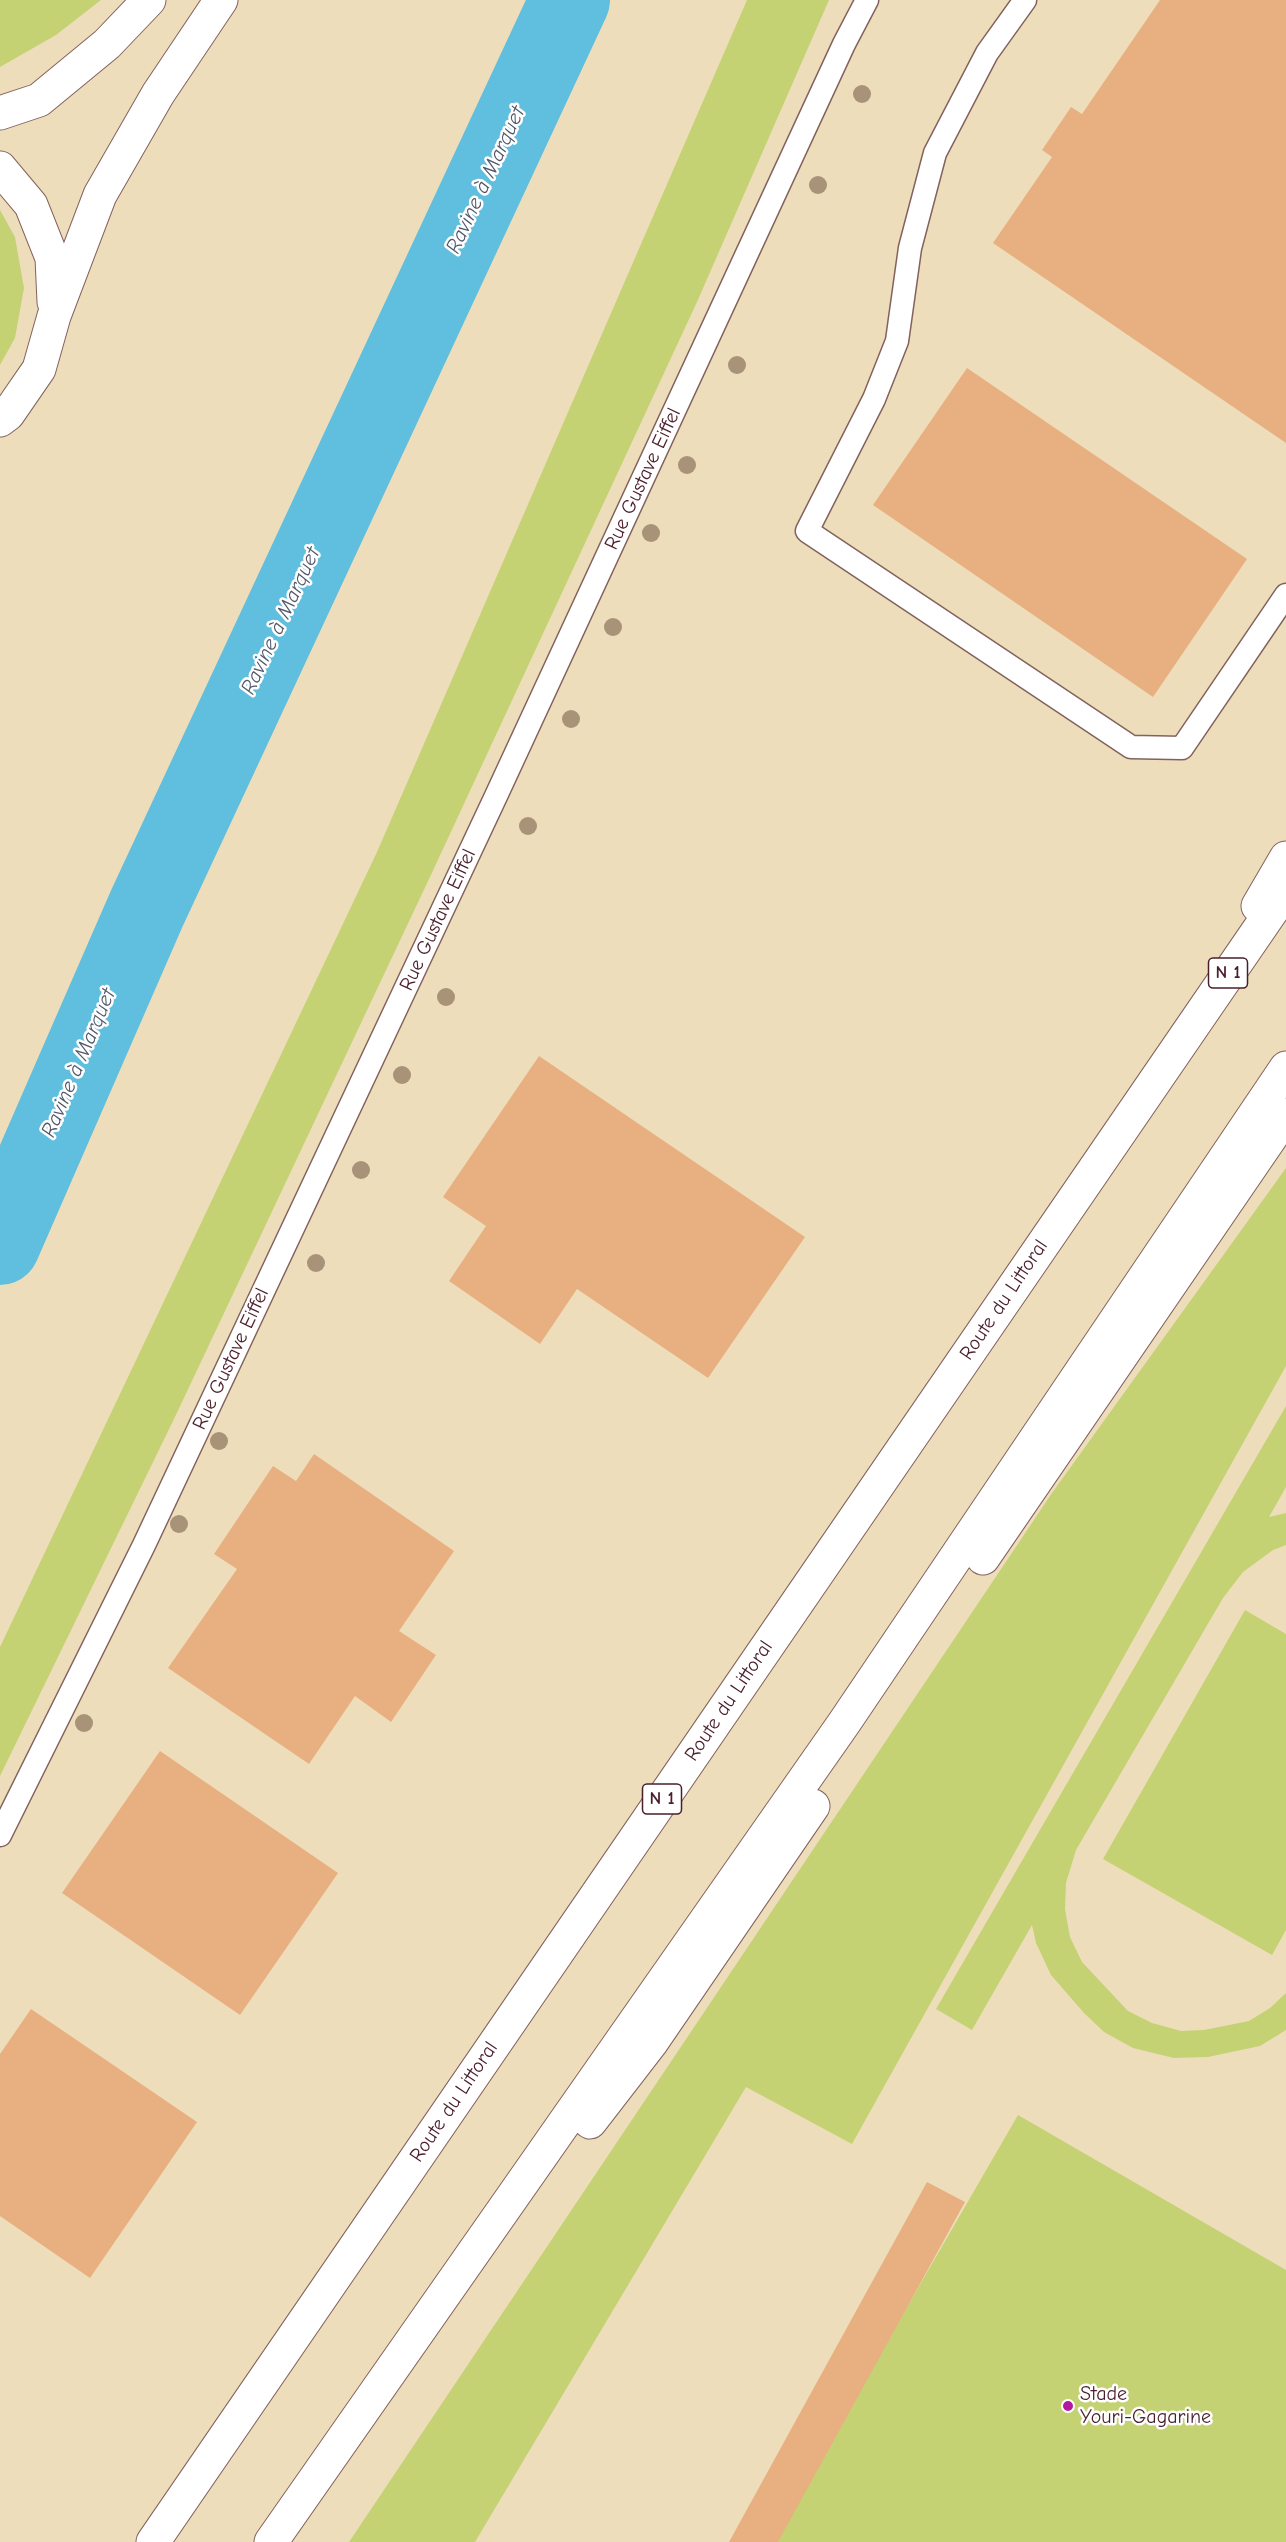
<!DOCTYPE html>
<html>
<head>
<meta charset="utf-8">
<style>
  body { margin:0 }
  canvas { display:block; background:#edddbb }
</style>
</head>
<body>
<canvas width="1286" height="2542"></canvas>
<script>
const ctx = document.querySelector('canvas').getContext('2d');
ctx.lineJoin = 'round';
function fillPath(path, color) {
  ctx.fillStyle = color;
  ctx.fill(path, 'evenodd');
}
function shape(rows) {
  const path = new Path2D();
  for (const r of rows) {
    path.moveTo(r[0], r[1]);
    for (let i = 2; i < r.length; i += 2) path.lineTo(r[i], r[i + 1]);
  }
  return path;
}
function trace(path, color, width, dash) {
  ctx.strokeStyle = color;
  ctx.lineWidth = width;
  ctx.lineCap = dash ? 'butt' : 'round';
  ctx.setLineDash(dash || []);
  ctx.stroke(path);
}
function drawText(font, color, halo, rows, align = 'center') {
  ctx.font = font + ' "Comic Neue",sans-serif';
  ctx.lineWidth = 5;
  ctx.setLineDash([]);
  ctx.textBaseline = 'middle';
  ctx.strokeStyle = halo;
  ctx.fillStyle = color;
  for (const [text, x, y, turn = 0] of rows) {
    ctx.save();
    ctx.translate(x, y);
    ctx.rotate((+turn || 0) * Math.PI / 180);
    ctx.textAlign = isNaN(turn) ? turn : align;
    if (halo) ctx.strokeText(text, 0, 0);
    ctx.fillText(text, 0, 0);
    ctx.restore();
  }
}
fillPath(shape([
  [0,0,101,0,56,35,0,67],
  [747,0,829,0,697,302,430,877,174,1419,0,1776,0,1647,377,852],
  [0,210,15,237,24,288,15,338,0,365],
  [1286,1168,1286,1366,852,2144,746,2087,475,2542,349,2542,1052,1493],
  [1286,1406,1286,1487,1269,1517,1286,1513,1286,1545,1273,1550,1243,1572,1223,1598,1076,1850,1066,1883,1065,1909,1070,1937,1082,1962,1128,2011,1152,2023,1181,2031,1204,2030,1249,2021,1270,2008,1286,1993,1286,2030,1260,2046,1208,2057,1174,2058,1133,2048,1104,2032,1084,2013,1051,1975,1036,1943,1032,1925,972,2030,936,2009],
  [1245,1610,1286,1634,1286,1930,1272,1955,1103,1859],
  [1018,2115,1286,2270,1286,2542,771,2542]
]), '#c5d274');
trace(shape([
  [0,1245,147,908,570,0]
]), '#60bede', 80);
fillPath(shape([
  [1160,0,1286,0,1286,443,993,243,1052,157,1042,150,1071,107,1082,114],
  [967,368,1247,559,1153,697,873,505],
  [539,1056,805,1237,708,1378,577,1289,540,1344,449,1281,486,1226,443,1197],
  [314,1454,454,1551,399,1631,436,1655,391,1722,355,1696,309,1764,168,1668,237,1569,214,1554,273,1466,296,1481],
  [160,1751,338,1873,240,2015,62,1893],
  [31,2009,197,2122,90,2278,0,2216,0,2054],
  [927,2182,965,2202,778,2542,729,2542]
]), '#e8b080');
const lane = shape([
  [1025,0,987,53,935,153,910,248,897,341,874,399,807,531,1131,747,1182,748,1286,595],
  [0,1835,144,1545,496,796,844,44,867,0]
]);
const secondary = shape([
  [0,113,39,100,107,44,149,0],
  [0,168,31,205,52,258,54,302],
  [0,420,8,414,39,369,54,316,100,195,158,94,221,0]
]);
const highway = shape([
  [1258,906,1286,858],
  [983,1558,1286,1115],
  [590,2122,651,2043,813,1806],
  [153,2542,1286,890],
  [271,2542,844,1723,1286,1068]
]);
trace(lane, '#83625d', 25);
trace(secondary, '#83625d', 35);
trace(highway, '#83625d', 35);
trace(lane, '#fff', 22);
trace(secondary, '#fff', 33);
trace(highway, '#fff', 33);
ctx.fillStyle = '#a89278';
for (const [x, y] of [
  [862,94],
  [818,185],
  [737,365],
  [687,465],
  [651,533],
  [613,627],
  [571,719],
  [528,826],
  [446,997],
  [402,1075],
  [361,1170],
  [316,1263],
  [219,1441],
  [179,1524],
  [84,1723]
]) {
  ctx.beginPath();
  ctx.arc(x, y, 9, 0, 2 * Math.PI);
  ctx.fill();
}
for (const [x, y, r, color] of [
  [1068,2406,6,"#b5179e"]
]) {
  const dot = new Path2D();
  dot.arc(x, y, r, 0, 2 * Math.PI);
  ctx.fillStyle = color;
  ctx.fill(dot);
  trace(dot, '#fff', 2);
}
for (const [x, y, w] of [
  [1228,973,39],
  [662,1799,39]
]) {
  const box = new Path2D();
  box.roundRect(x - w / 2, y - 15, w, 30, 4.5);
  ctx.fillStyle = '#fff';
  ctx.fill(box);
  trace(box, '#4a1f2b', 1.5);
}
drawText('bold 18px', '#4a1f2b', null, [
  ["N 1",1228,973],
  ["N 1",662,1799]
]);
drawText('20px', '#4a1f2b', '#fff', [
  ["Rue Gustave Eiffel",643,479,-65],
  ["Rue Gustave Eiffel",438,920,-65],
  ["Route du Littoral",1004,1300,-56],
  ["Rue Gustave Eiffel",231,1359,-65],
  ["Route du Littoral",729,1701,-56],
  ["Route du Littoral",454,2102,-56]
]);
drawText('20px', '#4a1f2b', '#fff', [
  ["Stade",1080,2394],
  ["Youri-Gagarine",1080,2417]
], 'left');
drawText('italic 21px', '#52576a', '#fff', [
  ["Ravine à Marquet",486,180,-65],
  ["Ravine à Marquet",281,621,-65],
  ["Ravine à Marquet",79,1063,-67]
]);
</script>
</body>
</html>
